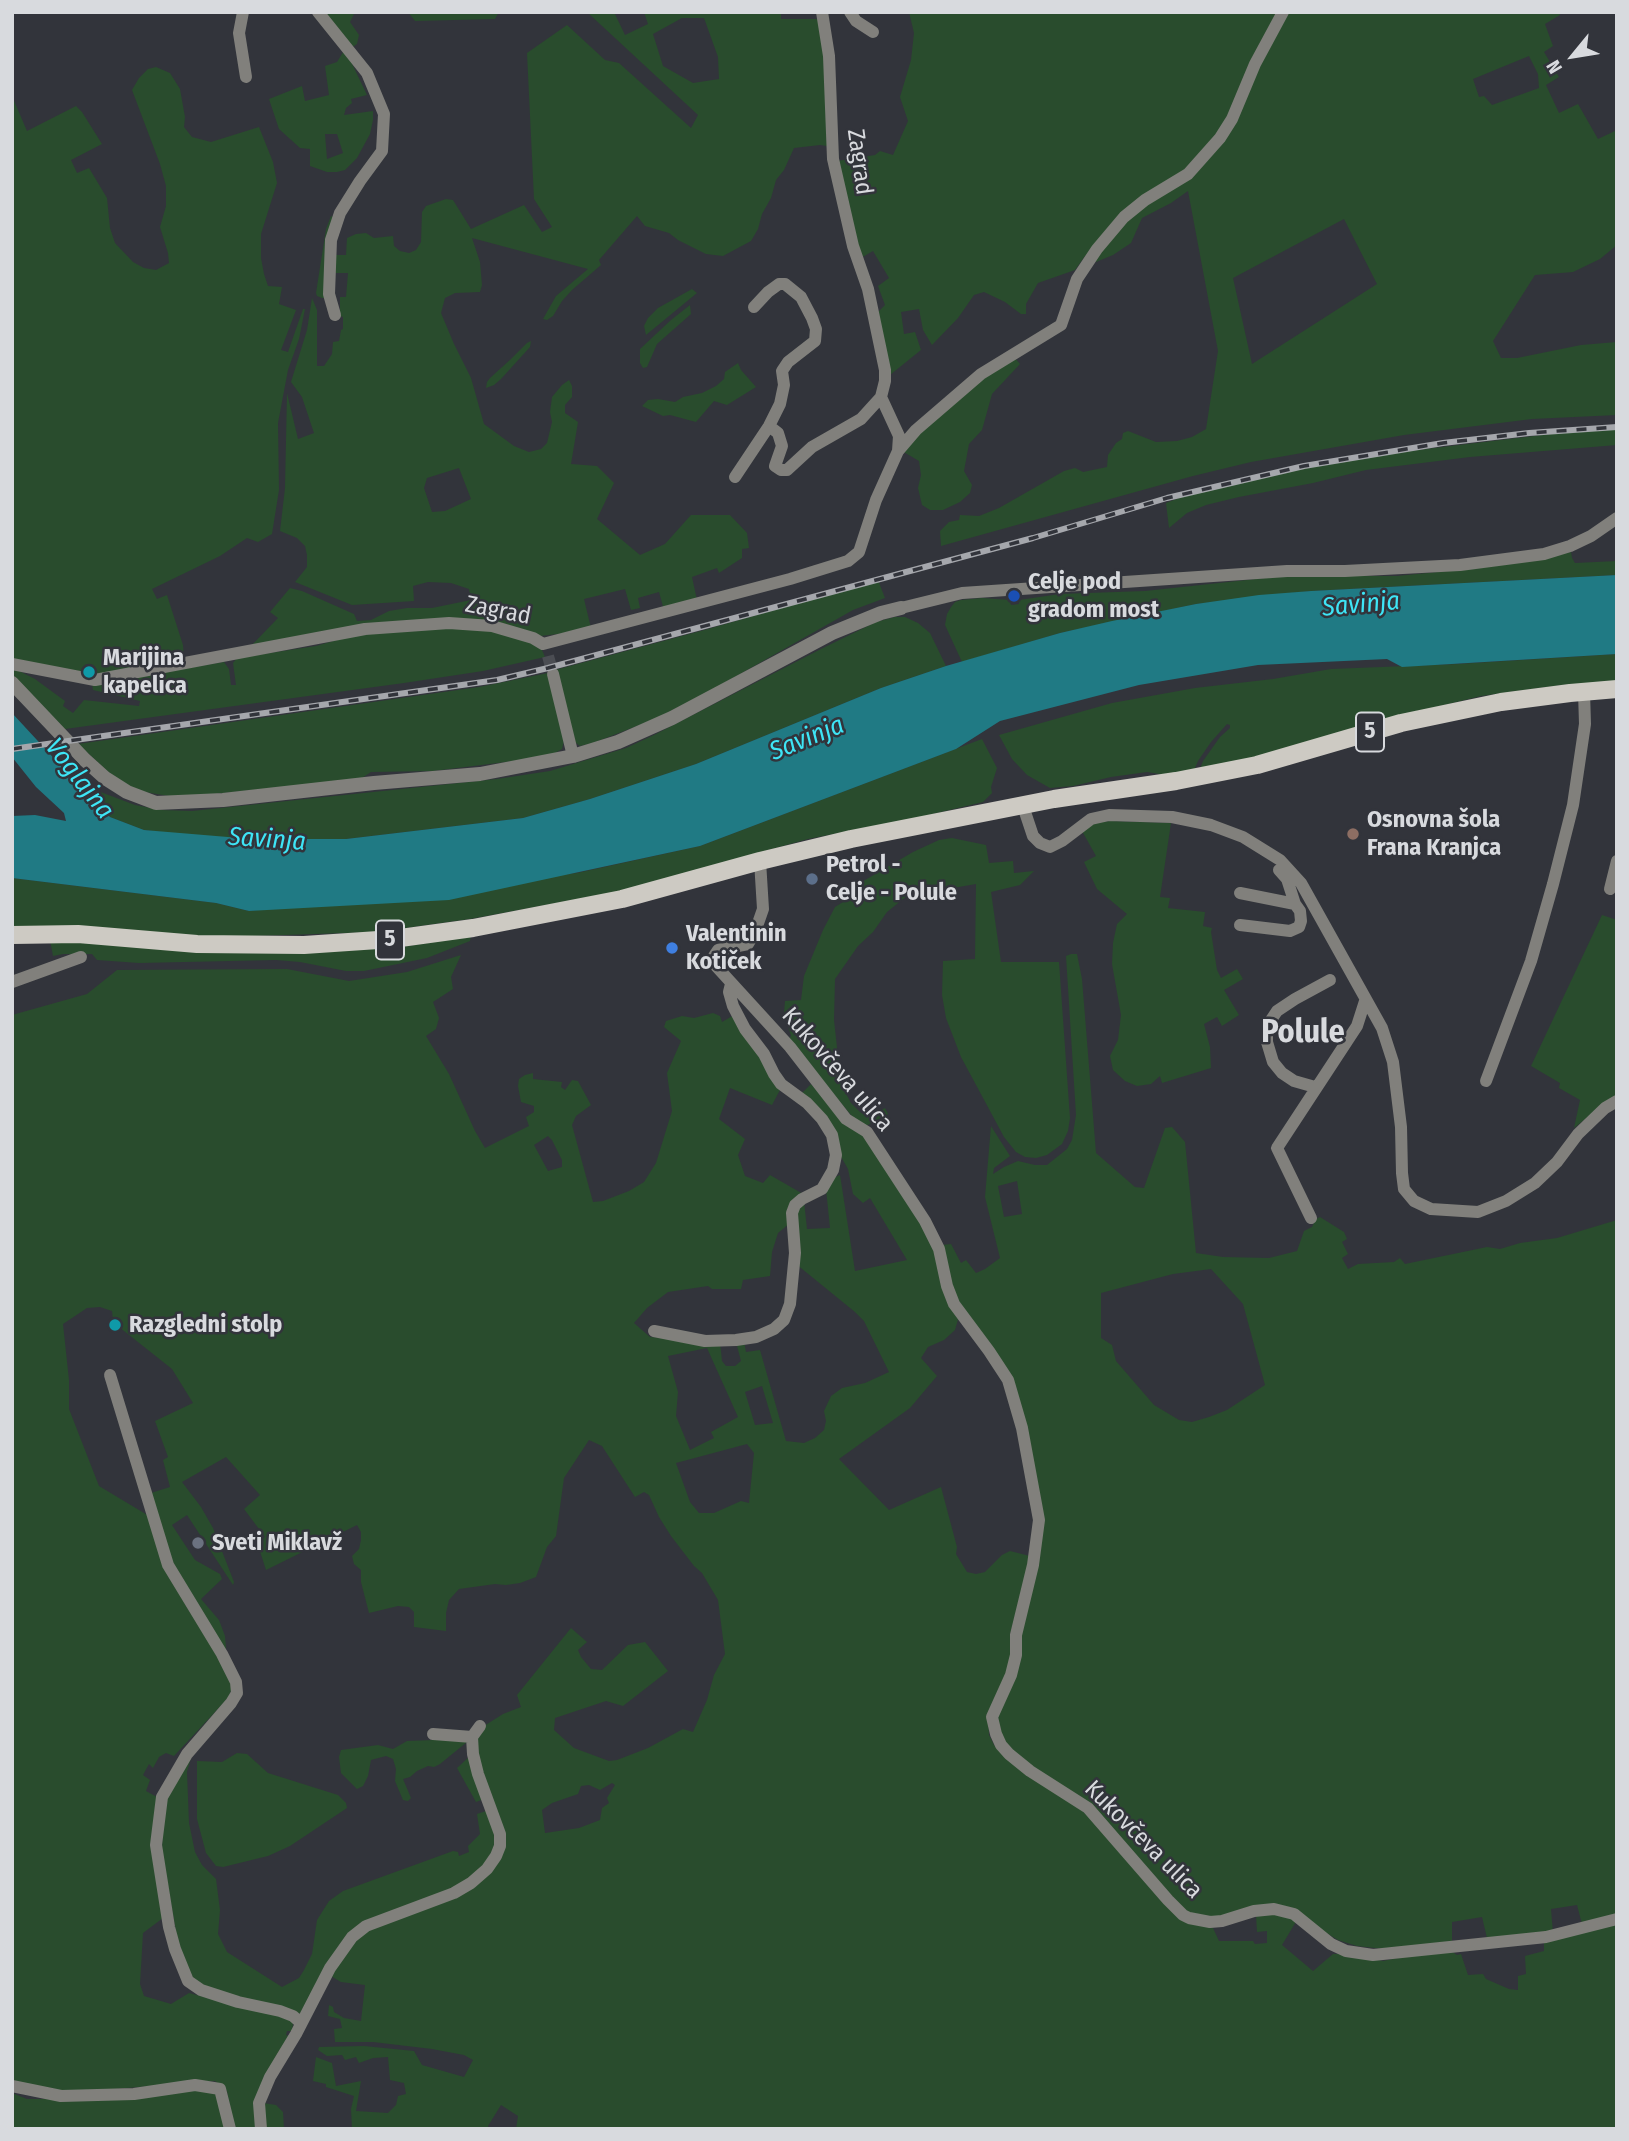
<!DOCTYPE html>
<html>
<head>
<meta charset="utf-8">
<style>
  body { margin:0 }
  #map { position:relative; width:1629px; height:2141px; overflow:hidden; background:#32343b; font-family:"Fira Sans Condensed",sans-serif }
  canvas { display:block }
  .frame { position:absolute; inset:0; border:14px solid #d8dade; pointer-events:none }
  .north { position:absolute; left:1538px; top:21px; width:70px; height:70px; -webkit-text-stroke:5px #32343b; paint-order:stroke; rotate:240deg; font-size:19px; font-weight:700; line-height:28px; text-align:center; color:#d8dade }
  .north::after { content:''; display:block; margin:auto; width:24px; height:32px; background:#d8dade; clip-path:polygon(50% 0,100% 100%,50% 72%,0 100%) }
</style>
</head>
<body>
<div id="map">
<canvas width="1629" height="2141"></canvas>
<div class="frame"></div>
<div class="north">N</div>
</div>
<script>
const ctx = document.querySelector('canvas').getContext('2d');
ctx.lineJoin = 'round';
function fillPath(path, color) {
  ctx.fillStyle = color;
  ctx.fill(path, 'evenodd');
}
function shape(rows) {
  const path = new Path2D();
  for (const r of rows) {
    path.moveTo(r[0], r[1]);
    for (let i = 2; i < r.length; i += 2) path.lineTo(r[i], r[i + 1]);
  }
  return path;
}
function trace(path, color, width, dash) {
  ctx.strokeStyle = color;
  ctx.lineWidth = width;
  ctx.lineCap = dash ? 'butt' : 'round';
  ctx.setLineDash(dash || []);
  ctx.stroke(path);
}
function drawText(font, color, halo, rows, align = 'center') {
  ctx.font = font + ' "Fira Sans Condensed",sans-serif';
  ctx.lineWidth = 5;
  ctx.setLineDash([]);
  ctx.textBaseline = 'middle';
  ctx.strokeStyle = halo;
  ctx.fillStyle = color;
  for (const [text, x, y, turn = 0] of rows) {
    ctx.save();
    ctx.translate(x, y);
    ctx.rotate((+turn || 0) * Math.PI / 180);
    ctx.textAlign = isNaN(turn) ? turn : align;
    if (halo) ctx.strokeText(text, 0, 0);
    ctx.fillText(text, 0, 0);
    ctx.restore();
  }
}
fillPath(shape([
  [322,12,355,12,350,22,359,35,357,44,348,50],
  [408,12,499,12,495,19,415,21],
  [587,12,614,12,625,35,648,24,644,12,781,12,781,19,820,19,825,54,827,146,820,145,794,148,784,170,776,180,771,198,762,214,758,229,751,241,723,256,706,254,678,240,669,233,645,226,637,216,599,260,601,265,572,290,562,301,553,316,547,320,543,319,556,296,588,269,472,238,480,262,482,285,480,292,455,293,445,298,441,313,454,344,471,378,484,424,514,446,529,452,541,449,547,443,552,422,550,412,552,397,562,385,569,380,572,386,572,397,565,405,565,413,578,422,571,464,597,466,614,483,597,519,640,555,665,544,691,515,730,515,747,533,749,548,742,549,742,558,719,573,717,568,692,577,697,600,664,610,659,592,638,598,640,608,631,610,625,589,584,599,591,628,567,633,540,636,444,620,249,648,278,618,270,612,290,588,302,591,354,614,357,621,371,620,389,611,407,608,432,608,471,600,469,589,451,583,428,582,413,586,414,601,352,605,295,582,307,567,307,555,305,546,297,538,280,531,285,488,287,393,298,439,314,433,302,397,291,382,307,330,312,298,317,310,317,366,324,366,332,354,333,342,339,341,341,330,343,329,343,317,340,316,340,297,346,297,348,273,335,273,333,298,322,298,317,296,316,293,326,229,331,216,333,217,334,255,346,255,347,238,356,234,366,233,374,238,393,236,394,246,400,251,409,253,416,250,421,242,422,212,426,206,446,199,453,200,471,229,524,205,542,232,552,227,534,199,527,53,567,25,605,60,619,63,691,128,698,115],
  [682,18,704,18,718,57,719,79,693,83,663,66,653,34],
  [459,468,471,499,445,511,432,512,424,488,427,478],
  [909,12,1558,12,1560,15,1545,24,1553,46,1544,52,1559,77,1546,85,1559,113,1578,104,1598,139,1617,130,1617,245,1600,259,1573,272,1535,275,1493,341,1501,358,1517,358,1581,345,1617,342,1617,415,1532,419,1404,435,1251,462,1193,476,941,546,940,531,949,522,959,520,960,515,979,516,999,508,1064,471,1075,468,1083,472,1107,467,1108,455,1116,443,1122,439,1123,433,1128,431,1156,442,1177,441,1192,437,1206,429,1218,351,1188,191,1171,203,1142,218,1131,243,1113,255,1096,262,1085,256,1075,270,1038,283,1026,304,1026,314,1021,314,1005,302,984,292,974,295,958,318,932,345,923,330,919,309,901,312,904,334,915,332,921,350,890,375,878,312,885,305,878,286,889,278,873,251,861,258,837,161,875,155,880,151,893,155,908,121,900,97,911,60,914,33],
  [1529,56,1538,74,1539,88,1492,105,1484,96,1479,97,1473,79],
  [1344,219,1377,284,1252,364,1233,278],
  [345,49,367,95,351,99,352,103,346,108,344,115,373,111,373,120,370,134,357,158,345,170,337,172,327,172,310,166,310,149,300,148,279,129,269,99,302,86,305,101,329,95,325,66,337,62],
  [325,134,337,134,343,153,327,159],
  [156,67,170,73,180,89,185,117,184,127,192,137,211,142,259,127,273,162,277,183,261,234,261,258,264,274,268,286,282,287,279,304,296,310,281,350,288,352,303,309,305,309,299,339,288,370,278,423,279,490,272,534,258,542,247,538,220,556,152,589,157,599,167,595,183,645,184,659,91,675,12,659,12,96,27,131,76,106,82,112,102,144,71,160,77,173,89,168,107,198,110,228,115,243,133,262,144,268,156,270,169,263,168,253,160,227,166,206,166,186,160,164,132,90,139,78,148,69],
  [692,289,697,293,646,335,644,326,648,318,658,308],
  [690,305,691,314,657,344,647,367,643,368,640,363,640,349,671,320],
  [531,341,530,347,501,379,494,385,486,388,487,382,490,378,511,359,527,343],
  [1014,357,1020,364,992,394,982,430,969,444,964,471,972,485,970,493,960,502,943,510,930,510,922,505,918,488,921,475,919,461,902,451,940,410],
  [738,363,741,370,756,387,727,405,714,401,696,422,670,415,663,416,642,406,648,400,658,399,675,402,683,397,702,393,716,386,724,379,725,372],
  [1617,429,1617,445,1470,457,1366,470,1313,483,1239,497,1206,505,1187,513,1169,528,1166,503,1200,490,1294,470,1384,454,1559,433],
  [1571,552,1572,558,1575,563,1617,561,1617,575,1311,591,1196,604,1060,633,962,662,945,625,947,614,951,607,955,602,961,600,982,598,1010,600,1011,605,1019,604,1019,600,1060,594,1145,591,1284,576,1397,576,1479,568],
  [878,580,885,598,853,610,710,691,655,719,593,743,580,746,575,742,555,670,708,629],
  [895,617,905,617,918,623,930,633,946,666,881,688,696,764,590,799,523,818,346,839,252,839,186,835,144,830,110,817,86,793,68,771,75,768,98,791,135,805,161,810,192,811,497,779,550,771,626,748,654,735,821,649,876,622],
  [427,628,483,629,523,638,542,650,545,657,483,671,404,683,65,729,12,675,12,670,17,670,35,679,65,701,63,706,73,713,84,700,139,706,140,701,93,690,92,684,224,662,229,669,231,685,236,685,233,663,237,658,316,646,351,636],
  [1617,654,1617,682,1562,685,1481,696,1404,715,1341,736,1199,771,1203,761,1220,737,1230,728,1230,725,1227,724,1211,742,1198,761,1193,773,1166,775,1147,772,1111,777,1073,786,1050,788,1027,775,1012,759,999,735,1112,703,1195,688,1273,679,1331,669,1458,664],
  [548,673,564,741,562,749,555,753,522,760,433,771,371,772,359,780,192,796,169,796,145,792,128,786,114,777,78,744,479,687],
  [982,739,997,768,991,787,992,793,983,802,916,818,808,839,622,891,470,919,377,932,191,938,80,928,12,926,12,878,216,903,249,911,577,873,700,846],
  [1110,821,1171,823,1160,897,1170,898,1168,908,1205,912,1203,926,1212,928,1211,932,1217,970,1221,978,1237,969,1243,979,1224,990,1239,1015,1222,1026,1217,1017,1204,1024,1210,1047,1211,1068,1162,1083,1160,1076,1151,1084,1137,1086,1125,1081,1113,1070,1110,1056,1118,1040,1121,1015,1112,964,1113,943,1117,924,1127,914,1097,889,1084,862,1096,856,1082,831,1095,823],
  [952,838,986,845,989,863,1013,861,1014,873,1034,871,1020,885,991,892,1001,962,1059,962,1070,1118,1068,1131,1062,1144,1047,1155,1036,1158,1025,1157,1016,1152,1004,1137,961,1057,946,1018,942,995,943,961,975,959,976,884,907,896,887,912,873,932,858,946,835,979,834,1020,841,1084,851,1103,860,1112,867,1117,885,1108,888,1114,866,1126,856,1121,788,1039,791,1036,784,1013,785,1001,801,1000,804,976,823,930,835,907,848,899,848,890,913,852,939,840],
  [1602,915,1617,920,1617,1097,1604,1104,1574,1128,1580,1100,1559,1088,1560,1083,1531,1066],
  [471,936,470,941,427,958,364,971,346,971,300,962,276,960,139,963,97,960,92,954,63,954,53,956,50,940,340,951,402,947],
  [1071,954,1077,954,1082,979,1096,1153,1135,1187,1144,1188,1165,1128,1172,1127,1185,1142,1196,1253,1223,1257,1269,1258,1297,1251,1304,1231,1312,1227,1316,1219,1320,1217,1344,1232,1347,1239,1342,1242,1348,1254,1342,1258,1348,1269,1358,1264,1394,1262,1400,1258,1405,1264,1487,1247,1500,1249,1520,1243,1557,1238,1617,1220,1617,1914,1582,1924,1577,1905,1551,1909,1553,1933,1487,1938,1482,1917,1452,1922,1452,1941,1393,1950,1357,1946,1338,1940,1323,1931,1294,1909,1221,1917,1189,1914,1131,1852,1012,1752,1001,1736,995,1719,1019,1635,1041,1539,1017,1402,954,1294,942,1245,951,1244,961,1263,966,1260,976,1273,985,1269,1000,1258,985,1197,991,1126,1010,1156,994,1168,993,1174,1004,1167,1018,1161,1035,1165,1047,1165,1067,1149,1072,1140,1076,1115,1066,956],
  [1017,1181,1022,1214,1004,1217,998,1186],
  [1211,1269,1243,1304,1265,1385,1227,1410,1209,1417,1192,1422,1179,1420,1154,1405,1116,1361,1112,1345,1101,1338,1101,1293,1173,1274],
  [461,955,451,977,453,989,433,1002,439,1018,436,1029,426,1036,449,1074,475,1131,485,1148,529,1126,526,1117,534,1112,534,1106,521,1102,518,1086,519,1079,525,1075,533,1073,533,1079,562,1082,561,1087,565,1090,572,1080,578,1081,591,1105,576,1116,572,1125,593,1202,603,1201,629,1191,644,1182,656,1163,672,1111,667,1073,681,1041,664,1027,666,1021,682,1016,694,1018,713,1013,720,1016,722,1022,734,1015,780,1090,772,1105,730,1088,719,1119,745,1139,738,1155,745,1176,763,1183,770,1175,803,1194,792,1206,789,1224,778,1233,772,1252,770,1276,743,1280,741,1289,712,1289,708,1286,668,1292,647,1308,634,1323,650,1337,720,1342,722,1361,726,1366,735,1366,741,1361,736,1342,744,1341,746,1352,760,1350,786,1441,804,1443,815,1438,824,1430,826,1421,824,1411,831,1396,842,1388,865,1383,889,1372,864,1321,855,1312,796,1264,794,1215,797,1207,804,1201,807,1229,830,1228,826,1189,831,1179,840,1175,855,1271,907,1260,870,1198,863,1203,853,1194,848,1169,840,1155,838,1141,832,1127,815,1106,802,1093,811,1084,845,1122,866,1136,923,1223,938,1253,949,1301,959,1316,955,1330,944,1340,928,1347,921,1358,937,1376,910,1408,839,1459,889,1510,941,1487,957,1547,956,1554,967,1572,976,1574,985,1572,1002,1555,1010,1551,1030,1556,1010,1635,1011,1658,1005,1677,988,1713,989,1735,994,1745,1028,1773,1073,1800,1091,1815,1177,1916,1189,1923,1213,1928,1219,1941,1253,1941,1255,1944,1267,1943,1267,1931,1257,1932,1256,1915,1274,1911,1293,1916,1297,1920,1282,1945,1313,1971,1333,1954,1347,1954,1383,1961,1422,1953,1451,1951,1457,1955,1461,1954,1468,1975,1483,1974,1486,1979,1509,1989,1518,1990,1518,1976,1526,1974,1525,1956,1544,1951,1544,1941,1617,1924,1617,2129,516,2129,518,2116,501,2105,488,2126,489,2129,352,2129,351,2109,354,2096,326,2087,326,2084,313,2081,316,2057,332,2063,336,2086,361,2081,356,2111,388,2113,396,2105,398,2096,406,2094,404,2083,390,2080,388,2057,373,2058,359,2063,356,2057,345,2060,342,2055,327,2056,318,2050,319,2047,364,2046,414,2051,422,2065,464,2077,473,2060,464,2055,432,2049,373,2042,335,2042,334,2029,342,2028,340,2019,328,2016,329,2005,333,2007,334,2012,344,2018,361,2021,365,1985,341,1982,329,1975,347,1945,355,1938,374,1925,443,1901,470,1888,490,1871,500,1858,503,1842,478,1767,476,1748,478,1735,484,1726,503,1714,521,1707,517,1695,571,1628,587,1642,578,1650,581,1657,591,1669,602,1670,628,1645,645,1642,668,1671,623,1706,606,1701,555,1718,554,1730,574,1748,609,1761,617,1760,648,1748,683,1729,693,1732,707,1700,714,1675,725,1654,718,1600,702,1573,694,1566,671,1536,659,1517,649,1495,644,1492,635,1497,602,1446,589,1440,564,1478,556,1536,547,1547,536,1577,520,1583,506,1585,495,1584,459,1589,449,1600,446,1613,446,1631,414,1627,414,1612,409,1607,398,1606,369,1613,361,1582,361,1570,354,1564,352,1556,359,1549,361,1540,361,1532,357,1525,266,1570,257,1542,265,1537,244,1509,260,1495,226,1457,182,1482,201,1507,213,1528,234,1582,233,1585,187,1515,172,1525,195,1560,220,1574,222,1579,201,1599,219,1620,225,1636,226,1648,224,1652,194,1609,177,1578,167,1555,154,1514,151,1493,170,1487,163,1460,168,1457,155,1421,193,1403,172,1369,119,1327,118,1321,113,1320,112,1311,100,1307,87,1308,63,1324,69,1380,69,1409,99,1486,149,1516,156,1543,166,1570,188,1609,229,1668,233,1686,228,1698,174,1756,166,1753,159,1757,153,1768,149,1764,143,1775,150,1780,146,1791,157,1797,154,1855,163,1918,143,1933,140,1984,144,1996,171,2004,189,1993,261,2012,283,2015,290,2019,293,2024,292,2031,287,2031,286,2035,289,2036,255,2101,258,2129,234,2129,227,2091,215,2081,76,2092,41,2090,12,2083,12,1015,87,994,117,970,287,969,349,981,407,972],
  [548,1136,552,1140,562,1160,562,1167,548,1171,534,1145],
  [707,1348,738,1417,711,1432,714,1438,690,1450,676,1416,678,1392,668,1356],
  [762,1386,773,1423,755,1425,745,1392],
  [747,1444,754,1453,749,1503,741,1501,714,1513,699,1513,690,1502,676,1463],
  [612,1783,615,1785,607,1798,609,1803,602,1808,600,1820,579,1828,545,1833,542,1810,552,1803,578,1794,581,1786,589,1785,600,1790],
  [460,1739,467,1742,440,1764,434,1767,428,1766,417,1771,410,1777,403,1779,411,1798,408,1801,403,1800,395,1781,396,1769,393,1759,386,1756,371,1760,368,1776,363,1786,357,1789,341,1773,339,1757,341,1750,378,1745,393,1749,407,1741],
  [193,1751,187,1772,189,1823,195,1852,202,1865,216,1879,220,1910,218,1934,227,1952,282,1987,299,1978,304,1970,312,1954,317,1920,329,1901,343,1891,453,1851,458,1852,459,1856,469,1852,468,1846,480,1834,477,1814,489,1810,497,1850,468,1883,359,1926,302,2014,213,1992,187,1976,182,1965,162,1853,163,1806],
  [237,1753,247,1754,268,1773,338,1795,346,1803,347,1808,290,1846,268,1856,223,1867,216,1866,206,1853,197,1819,197,1761,222,1762],
  [470,1756,484,1799,476,1802,457,1768],
  [204,2089,217,2093,225,2129,12,2129,12,2093,27,2099,69,2099],
  [263,2103,276,2105,283,2112,284,2129,265,2129]
]), '#294c2d');
fillPath(shape([
  [1617,575,1617,654,1402,667,1387,659,1258,665,1139,685,1000,721,956,749,700,846,449,900,249,911,216,903,12,878,12,816,35,815,66,821,64,813,36,787,12,757,12,713,86,793,110,817,144,830,252,839,346,839,523,818,590,799,696,764,881,688,946,666,1060,633,1112,621,1196,604,1259,595,1311,591]
]), '#207a84');
trace(shape([
  [548,656,553,674]
]), '#4b4d53', 12, [12, 6]);
trace(shape([
  [243,12,239,33,246,77],
  [318,12,367,73,384,114,382,151,360,181,340,213,331,240,329,294,335,315],
  [850,12,856,21,873,32],
  [769,426,778,433,782,446,775,466,781,470,787,470,812,447,861,419,881,397],
  [898,451,916,430,981,374,1061,325,1077,279,1097,249,1124,217,1145,200,1188,174,1220,138,1232,119,1255,64,1283,12],
  [735,477,769,426,780,404,784,385,782,371,788,362,815,341,816,329,812,318,801,297,785,284,779,284,768,292,754,307],
  [901,608,962,593,1287,571,1345,571,1460,565,1544,554,1570,546,1591,536,1617,518],
  [12,664,95,680,365,629,449,623,492,626,533,638,543,644,790,579,848,561,859,552,876,500,898,451,899,436,881,397,885,381,885,370,868,289,853,246,833,159,829,56,822,12],
  [553,674,573,756],
  [1023,806,1033,836,1040,843,1050,847,1062,841,1091,819,1109,815,1172,817,1211,825,1243,837,1280,860,1301,883,1382,1028,1393,1062,1401,1127,1402,1173,1404,1189,1414,1201,1431,1209,1478,1212,1506,1201,1535,1183,1557,1162,1578,1134,1605,1108,1617,1101],
  [760,861,763,909,755,932,748,944,718,950,714,956,716,966,790,1047,846,1119,867,1132,925,1221,939,1249,947,1286,954,1304,989,1351,1008,1380,1022,1428,1039,1520,1033,1565,1016,1635,1016,1655,1011,1675,992,1717,996,1734,1001,1745,1009,1754,1030,1771,1088,1808,1168,1900,1183,1915,1189,1918,1210,1922,1222,1921,1254,1911,1274,1909,1294,1914,1331,1944,1346,1951,1373,1955,1546,1937,1617,1919],
  [1610,889,1617,861],
  [1240,893,1295,904,1287,879,1279,870],
  [1240,925,1290,931,1299,927,1301,921,1300,911,1295,904],
  [12,982,81,957],
  [1486,1081,1531,961,1553,884,1573,805,1585,724,1584,692],
  [1315,1087,1294,1081,1282,1073,1273,1062,1267,1042,1267,1026,1277,1011,1295,999,1330,980],
  [1311,1218,1277,1148,1357,1026,1365,1001],
  [654,1331,705,1341,736,1340,756,1337,774,1329,784,1320,790,1304,795,1253,792,1213,795,1205,802,1199,822,1189,833,1170,836,1155,832,1135,822,1119,807,1103,781,1084,774,1074,764,1054,745,1029,733,1006,729,992,731,984],
  [110,1375,168,1565,222,1654,236,1682,237,1693,231,1703,187,1754,162,1797,156,1845,169,1927,175,1949,188,1981,201,1990,238,2002,280,2011,293,2016,301,2023],
  [433,1734,472,1737],
  [12,2086,61,2096,134,2094,195,2085,220,2089,230,2129],
  [261,2129,259,2103,270,2077,296,2034,330,1968,352,1937,366,1926,454,1893,471,1883,487,1869,496,1856,500,1846,500,1834,478,1774,473,1754,472,1737,480,1726]
]), '#81807c', 12);
trace(shape([
  [12,683,85,760,105,778,127,792,156,803,223,800,374,783,480,774,573,756,618,742,672,718,832,633,881,613,901,608]
]), '#81807c', 14);
trace(shape([
  [12,935,78,934,197,944,304,945,393,939,473,928,622,899,760,861,851,839,1054,799,1176,781,1257,765,1401,723,1501,702,1570,693,1617,689]
]), '#cdcac3', 18);
const rail = shape([
  [12,749,497,680,548,668,1033,538,1167,498,1304,466,1443,443,1529,433,1617,427]
]);
trace(rail, '#a5a7ac', 6);
trace(rail, '#32343b', 3.5, [10]);
for (const [x, y, r, color] of [
  [1014,596,7,"#1a4fb4"],
  [89,672,7,"#0f9aa8"],
  [1353,834,7,"#8d6e63"],
  [812,879,7,"#5c6f8a"],
  [672,948,7,"#3f7fe0"],
  [115,1325,7,"#0f9aa8"],
  [198,1543,7,"#6b7280"]
]) {
  const dot = new Path2D();
  dot.arc(x, y, r, 0, 2 * Math.PI);
  ctx.fillStyle = color;
  ctx.fill(dot);
  trace(dot, '#32343b', 2.5);
}
for (const [x, y, w] of [
  [1370,732,28],
  [390,940,28]
]) {
  const box = new Path2D();
  box.roundRect(x - w / 2, y - 19.5, w, 39, 5);
  ctx.fillStyle = '#32343b';
  ctx.fill(box);
  trace(box, '#d8dade', 2);
}
drawText('bold 23px', '#d8dade', null, [
  ["5",1370,732],
  ["5",390,940]
]);
drawText('24px', '#d8dade', '#32343b', [
  ["Zagrad",859,162,82],
  ["Zagrad",498,611,11],
  ["Kukovčeva ulica",837,1070,49],
  ["Kukovčeva ulica",1143,1840,45]
]);
drawText('bold 24px', '#d8dade', '#32343b', [
  ["Celje pod",1028,582],
  ["gradom most",1028,610],
  ["Marijina",103,658],
  ["kapelica",103,686],
  ["Osnovna šola",1367,820],
  ["Frana Kranjca",1367,848],
  ["Petrol -",826,865],
  ["Celje - Polule",826,893],
  ["Valentinin",686,934],
  ["Kotiček",686,962],
  ["Razgledni stolp",129,1325],
  ["Sveti Miklavž",212,1543]
], 'left');
drawText('italic 26px', '#3ee5f6', '#32343b', [
  ["Savinja",1361,605,-5],
  ["Savinja",807,739,-22],
  ["Voglajna",79,779,52],
  ["Savinja",267,840,4]
]);
drawText('bold 32px', '#d8dade', '#32343b', [
  ["Polule",1303,1033]
]);
</script>
</body>
</html>
